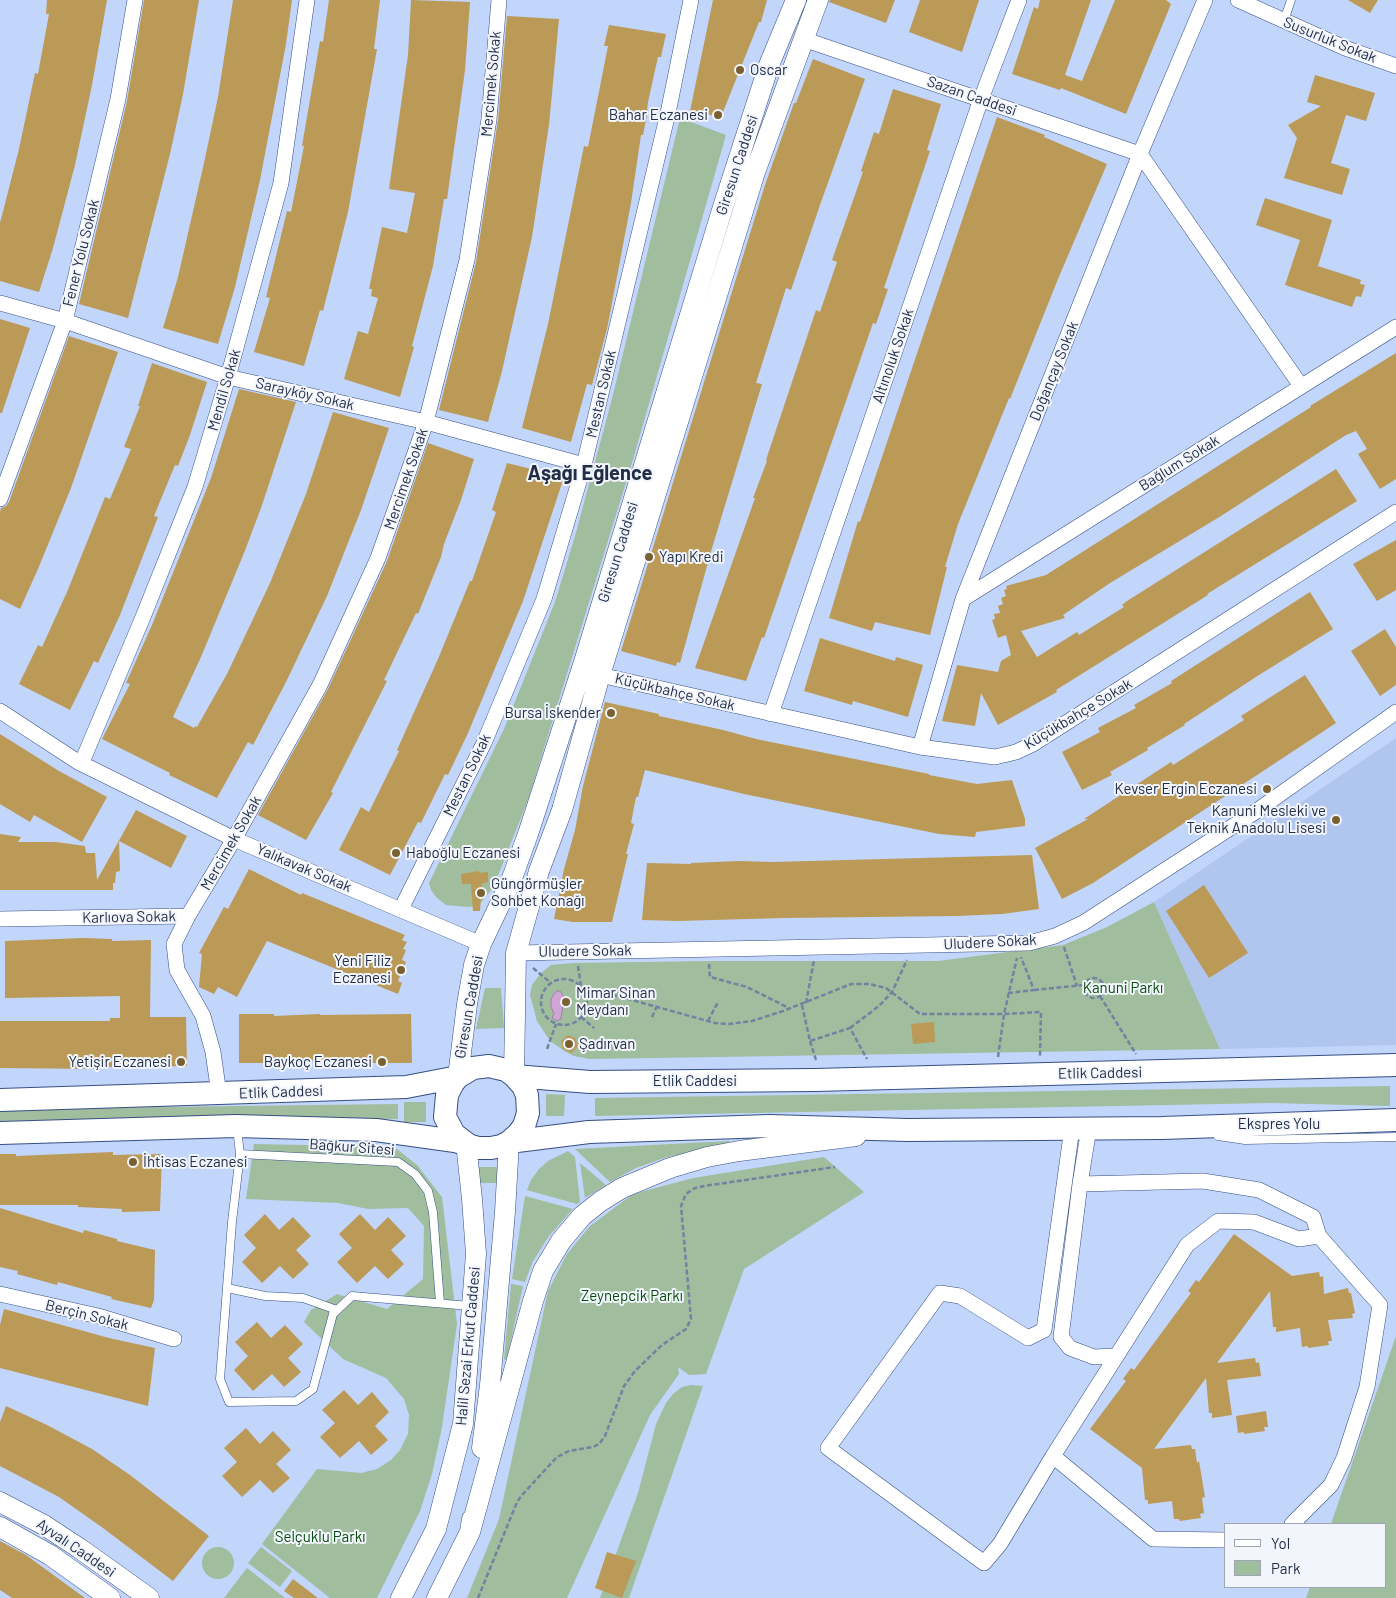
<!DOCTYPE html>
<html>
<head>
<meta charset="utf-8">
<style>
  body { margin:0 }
  #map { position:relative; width:1396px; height:1598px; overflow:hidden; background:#c2d5fb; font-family:Barlow,sans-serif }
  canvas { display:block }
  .legend { position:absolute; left:1224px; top:1523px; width:162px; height:65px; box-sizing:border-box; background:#f2f6fc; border:1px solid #9fa6b3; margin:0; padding:6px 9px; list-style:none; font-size:15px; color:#222e46 }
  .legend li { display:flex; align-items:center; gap:10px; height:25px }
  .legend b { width:25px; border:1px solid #9fa6b3 }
</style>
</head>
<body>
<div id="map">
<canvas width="1396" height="1598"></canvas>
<ul class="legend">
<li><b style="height:6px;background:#fff"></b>Yol</li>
<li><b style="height:14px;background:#a0bd9e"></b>Park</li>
</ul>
</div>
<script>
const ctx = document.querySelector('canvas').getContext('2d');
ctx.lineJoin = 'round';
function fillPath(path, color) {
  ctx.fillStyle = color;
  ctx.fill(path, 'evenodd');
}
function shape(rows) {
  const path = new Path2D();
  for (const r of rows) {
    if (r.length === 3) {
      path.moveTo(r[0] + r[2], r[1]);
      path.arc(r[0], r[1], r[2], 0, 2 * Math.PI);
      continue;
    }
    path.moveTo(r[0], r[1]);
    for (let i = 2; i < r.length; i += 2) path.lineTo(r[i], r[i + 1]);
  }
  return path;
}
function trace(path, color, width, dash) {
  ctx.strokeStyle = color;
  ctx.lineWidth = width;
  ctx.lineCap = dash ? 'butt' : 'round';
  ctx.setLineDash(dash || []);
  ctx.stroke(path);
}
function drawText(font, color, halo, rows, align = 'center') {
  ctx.font = font + ' Barlow,sans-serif';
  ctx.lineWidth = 4;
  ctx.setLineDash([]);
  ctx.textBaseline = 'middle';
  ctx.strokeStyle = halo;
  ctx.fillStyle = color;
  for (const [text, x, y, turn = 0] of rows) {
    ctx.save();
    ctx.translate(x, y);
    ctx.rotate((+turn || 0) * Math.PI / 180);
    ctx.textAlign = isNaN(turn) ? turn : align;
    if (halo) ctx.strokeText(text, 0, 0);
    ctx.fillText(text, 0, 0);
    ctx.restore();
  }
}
fillPath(shape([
  [1396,738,1396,1045,1220,1049,1154,902]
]), '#b1c6ef');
fillPath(shape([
  [680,118,726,135,632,463,528,800,493,888,478,906,468,907,446,905,436,897,431,890,429,883,504,729,555,602,575,536,612,399],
  [1154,902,1220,1049,589,1059,574,1056,566,1052,550,1041,537,1021,530,995,532,985,541,973,551,965,572,963,709,961,938,961,1063,945,1107,927],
  [485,988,501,988,504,1028,476,1029],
  [1390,1086,1390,1106,1271,1103,595,1116,595,1098],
  [546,1094,565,1095,564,1116,546,1116],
  [404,1102,426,1102,426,1122,404,1122],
  [398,1104,398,1119,0,1121,0,1109],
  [729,1141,730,1143,664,1158,636,1168,610,1182,575,1149],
  [254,1144,353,1146,397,1149,417,1165,442,1197,457,1324,442,1427,432,1474,420,1511,377,1598,330,1598,262,1544,317,1469,361,1473,377,1469,391,1460,400,1450,408,1434,409,1415,404,1399,386,1378,343,1359,304,1322,311,1310,337,1294,387,1309,423,1279,424,1226,408,1208,368,1209,338,1203,246,1199],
  [568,1151,575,1157,580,1202,577,1204,527,1190,531,1180,539,1169,548,1161],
  [824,1157,864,1192,744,1269,706,1374,689,1375,678,1367,679,1374,650,1415,567,1598,467,1598,499,1519,548,1291,567,1254,590,1226,633,1194,693,1178],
  [580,1163,606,1185,585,1198],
  [476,1167,500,1167,500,1183,476,1183],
  [525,1196,573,1209,549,1236,533,1261,525,1282,512,1279],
  [511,1284,523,1286,507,1359,505,1360,504,1359],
  [1396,1336,1396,1598,1306,1598,1310,1587,1385,1587,1385,1524,1331,1524],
  [691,1385,703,1386,629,1598,600,1598,638,1493,656,1424,666,1403,673,1394,682,1387],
  [261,1547,292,1571,280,1587,248,1563],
  [218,1563,16],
  [247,1568,285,1598,224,1598]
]), '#a0bd9e');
const water = shape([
  [557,991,560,991,564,997,561,1019,557,1021,552,1018,554,1013,551,1007,551,1000,553,995,557,991]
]);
fillPath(water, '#d1a4d6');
trace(water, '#9c81ab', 1);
fillPath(shape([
  [47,0,107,0,92,85,75,165,53,248,39,292,0,281,0,223,19,149,35,73,38,74,49,14,46,14],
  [144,0,199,0,183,94,170,154,128,318,79,304,127,101],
  [233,0,292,0,286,44,260,180,235,287,218,344,163,328,178,277,204,163,218,97],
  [329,0,380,0,374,49,377,49,348,212,323,311,320,310,304,366,254,352,270,298,266,297,287,211,291,212,304,146,302,146,320,41,323,42],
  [411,0,470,2,465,70,447,199,444,199,433,266,412,346,414,347,400,397,344,379,358,331,368,334,378,298,371,296,372,289,369,289,382,227,407,233,415,193,389,189,408,55],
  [713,0,767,0,761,22,759,22,721,117,690,111],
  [830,0,895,0,886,23,829,2],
  [920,0,979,0,962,52,909,32],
  [1040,0,1091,0,1065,75,1082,81,1115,0,1166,0,1171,4,1126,114,1061,88,1060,90,1012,74,1034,7,1038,9],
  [1348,0,1378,0,1370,13],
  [507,16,559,19,549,125,532,237,502,371,488,422,439,410,476,262,498,120],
  [609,25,666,34,661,57,658,57,648,102,647,110,648,109,643,135,641,135,631,203,607,329,592,385,587,384,571,442,522,428,548,324,584,146,588,147,608,46,604,46],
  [813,59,865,79,820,205,791,290,786,288,756,383,762,384,712,548,680,663,677,662,676,666,621,651,765,185,794,103,796,103],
  [1315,75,1375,93,1366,121,1346,115,1331,163,1350,169,1342,195,1284,178,1297,138,1288,125,1321,106,1307,102],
  [893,89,941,104,927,150,930,151,884,288,888,289,876,324,873,323,764,638,762,637,746,681,695,668,755,498,753,498,767,461,766,460,816,310,820,312,837,262,832,260,863,172,861,171,874,132,879,134],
  [997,117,1045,135,1044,137,1107,164,1058,279,1010,399,1009,398,958,524,945,567,947,567,930,635,875,622,872,631,829,618,858,521,860,522],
  [1265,198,1332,220,1318,266,1361,280,1360,284,1365,285,1361,297,1356,296,1352,307,1285,285,1300,240,1256,225],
  [0,319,30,328,2,413,0,413],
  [69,336,118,352,71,488,38,569,20,609,0,599,0,512,1,508,6,506,9,502],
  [1396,353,1396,479,1380,489,1358,454,1367,449,1356,431,1346,435,1221,516,1110,583,1063,615,1065,618,1021,631,1037,657,1077,632,1079,635,1124,607,1122,605,1127,601,1336,469,1357,501,1207,594,1208,595,1056,690,1057,692,998,725,981,693,975,726,942,721,957,665,998,672,1001,661,1011,655,1006,635,998,638,992,620,995,619,994,614,1000,613,998,606,1003,604,1001,598,1006,596,1004,590,1007,589,1006,586,1046,575,1311,407,1310,406],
  [152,363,207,382,190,435,178,466,175,465,154,516,158,517,120,615,98,663,94,661,70,710,19,684,38,645,42,647,67,592,105,497,110,499,131,449,124,447,140,406,138,406],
  [239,389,296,402,261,508,244,553,201,657,173,717,194,728,195,726,197,727,227,674,270,583,306,494,333,412,389,428,361,510,327,596,286,682,253,745,248,742,217,798,169,775,170,773,102,739,130,684,126,683,152,625,211,478],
  [428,443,474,459,461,500,444,544,441,557,418,614,416,613,384,680,387,681,331,792,333,793,306,840,258,815,328,689,387,561],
  [507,463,564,477,523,601,468,733,448,775,445,774,421,823,418,822,390,875,339,850,361,807,369,812,399,751,397,750,438,659,470,581,472,581,496,512,492,510],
  [1396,540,1396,590,1377,601,1353,564],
  [1310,592,1333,629,1259,675,1184,724,1185,725,1147,748,1148,750,1110,772,1112,775,1082,790,1062,752,1100,732,1098,728,1136,708,1134,705,1172,683,1171,681],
  [1385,629,1396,647,1396,685,1380,696,1351,651],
  [820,638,895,661,896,657,923,665,908,717,853,701,852,705,804,691],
  [1305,675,1336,723,1093,883,1062,899,1035,848,1088,819,1084,819,1171,762,1173,765,1244,720,1241,716],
  [605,702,659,714,659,716,723,730,756,739,929,774,929,775,977,784,1012,780,1025,819,1025,826,976,832,975,837,939,834,744,794,645,770,638,797,636,797,631,823,634,824,626,854,628,854,612,922,573,922,554,919,564,869,575,830,583,786],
  [0,734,59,771,107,797,82,842,34,815,30,822,0,804],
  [136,810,187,836,171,868,119,841,120,871,116,872,115,883,113,883,113,890,0,890,0,834,21,837,18,842,56,842,85,846,86,853,95,853,97,880],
  [1032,855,1039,909,1002,914,957,916,783,918,678,921,642,920,647,863,691,864,691,863,740,861,772,862],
  [249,869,301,895,302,893,405,935,402,940,407,942,403,949,406,950,402,960,406,962,398,981,402,983,398,994,267,941,237,997,218,987,214,994,199,987,202,954,199,953,224,907,228,909],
  [479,871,479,873,488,872,488,882,482,884,480,911,473,911,471,884,462,884,461,874],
  [1204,885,1248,953,1209,978,1166,911],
  [83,938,112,939,112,941,151,940,150,1017,186,1017,187,1066,100,1067,100,1069,0,1068,0,1021,110,1021,110,1018,120,1018,120,996,5,998,5,941],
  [239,1014,274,1014,274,1016,320,1014,320,1015,411,1014,412,1063,331,1063,331,1060,274,1062,274,1063,239,1063],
  [934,1022,935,1042,913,1044,911,1024],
  [568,1035,575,1038,578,1046,571,1053,563,1049,561,1041],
  [113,1152,113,1155,162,1154,160,1211,122,1212,122,1209,78,1207,78,1205,0,1205,0,1154,16,1154,16,1156],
  [0,1208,83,1233,84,1230,117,1239,117,1241,155,1250,154,1300,151,1308,111,1299,112,1297,58,1282,57,1285,17,1274,18,1271,0,1267],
  [265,1214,279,1230,293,1217,311,1236,296,1250,309,1264,293,1279,280,1266,262,1283,242,1262,256,1248,244,1235],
  [360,1214,375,1230,388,1217,406,1236,391,1250,404,1264,388,1279,375,1266,357,1283,337,1262,352,1248,339,1234],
  [1234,1234,1292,1276,1319,1272,1320,1277,1323,1276,1324,1294,1348,1288,1349,1293,1351,1293,1355,1313,1352,1314,1353,1318,1328,1320,1332,1341,1328,1341,1329,1345,1308,1348,1308,1346,1302,1347,1300,1328,1276,1332,1276,1327,1273,1327,1270,1291,1217,1363,1255,1358,1256,1363,1259,1362,1261,1376,1227,1380,1232,1415,1212,1418,1212,1413,1209,1413,1206,1378,1154,1449,1191,1445,1192,1449,1195,1449,1197,1463,1199,1461,1205,1497,1202,1498,1204,1513,1200,1514,1201,1518,1180,1521,1179,1519,1174,1519,1172,1501,1148,1504,1148,1500,1145,1500,1142,1468,1090,1429,1126,1381,1123,1379,1131,1368,1134,1370,1191,1293,1188,1291,1196,1280,1199,1282],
  [4,1309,109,1338,155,1348,148,1406,0,1368,0,1325],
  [257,1322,271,1338,285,1325,303,1344,288,1358,301,1372,284,1387,272,1374,253,1391,234,1370,248,1356,235,1342],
  [344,1390,358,1405,372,1392,389,1412,375,1426,388,1440,371,1455,359,1441,340,1458,320,1437,335,1423,322,1410],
  [6,1406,47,1425,92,1449,130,1475,209,1536,173,1581,103,1528,59,1497,0,1466,0,1422],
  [1266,1411,1268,1427,1264,1427,1265,1431,1244,1434,1244,1432,1238,1433,1236,1416],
  [246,1428,260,1444,273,1431,291,1450,276,1464,290,1478,273,1493,260,1480,242,1497,222,1476,237,1462,224,1448],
  [0,1541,26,1555,85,1598,12,1598,0,1590],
  [607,1552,636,1561,622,1598,595,1588],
  [293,1579,318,1598,294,1598,284,1591]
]), '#bb9957');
const service = shape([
  [1284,21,1291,0],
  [237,1128,240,1154,232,1222,220,1379,229,1402,296,1401,313,1389,333,1314,352,1296,470,1306],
  [1218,1136,1245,1140,1396,1137],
  [240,1154,398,1162,415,1174,428,1191,433,1212,440,1303],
  [227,1288,265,1296,303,1298,337,1310]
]);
const minor = shape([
  [1238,0,1345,48,1396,66],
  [803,39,1140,154,1301,386],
  [0,303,65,321,228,377,426,422,584,465],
  [0,499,65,321,118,99,135,0],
  [963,599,1396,327],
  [600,675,920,747,995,757,1016,752,1033,744,1396,512],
  [0,711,78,762,234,839,481,944],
  [771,714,981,99,1019,0],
  [920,747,963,599,1140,154,1205,0],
  [82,762,143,617,195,487,228,377,281,183,307,0],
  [401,909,484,743,544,599,584,465,668,113,691,0],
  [188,916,234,839,320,685,378,558,426,422,467,260,489,119,499,0],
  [0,919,188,916,174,944,177,970,203,1016,213,1052,219,1094],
  [516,953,1029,943,1055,936,1083,923,1255,812,1396,712],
  [1072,1128,1044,1330,1028,1338,960,1296,940,1293,828,1448,984,1563,1000,1544,1053,1456,1187,1245,1218,1221,1254,1222,1299,1239,1319,1236,1313,1217,1259,1190,1203,1181,1080,1184],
  [1089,1128,1080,1184,1061,1337,1070,1348,1094,1357,1116,1356],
  [0,1294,98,1316,174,1339],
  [1053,1456,1153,1539,1225,1540],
  [1292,1524,1331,1485,1344,1458,1367,1387,1380,1305,1319,1236]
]);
const secondary = shape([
  [514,1076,516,953,539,871,562,810,600,675,755,172,818,0],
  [458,1077,467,1004,474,965,481,944,511,881,528,834,584,662,723,207,769,65,796,0],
  [482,1448,490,1385,505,1212,509,1142],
  [0,1502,44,1525,79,1548,149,1598],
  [0,1527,50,1555,110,1598],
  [470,1532,533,1301,543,1271,561,1241,582,1216,601,1201,622,1188,670,1168,707,1157,739,1151,856,1136],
  [401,1598,436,1529,463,1424,476,1254,472,1199,466,1143],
  [437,1598,470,1532,472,1519]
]);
const primary = shape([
  [458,1077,453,1083,447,1095,445,1117,454,1134,466,1143],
  [0,1100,406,1087,458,1077,473,1068,489,1066,506,1070,514,1076,590,1082,815,1080,1396,1065],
  [0,1133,236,1126,376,1130,455,1141,478,1148,491,1148,501,1146,509,1142,589,1132,769,1126,908,1130,1162,1128,1396,1120],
  [509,1142,518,1134,524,1126,528,1113,527,1095,523,1086,514,1076]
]);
trace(service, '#354f84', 9);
trace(minor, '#354f84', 16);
trace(secondary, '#354f84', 21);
trace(primary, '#354f84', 24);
trace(shape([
  [1064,947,1077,986],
  [709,964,710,977,747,987,791,1009],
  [578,966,581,986,715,1023,729,1024,752,1021,783,1011,851,984,869,984,886,988,920,1014,1004,1014,1041,1012,1040,1056],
  [533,968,551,983],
  [1094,988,10],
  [564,1002,23],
  [1034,990,1084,985],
  [1008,993,1034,990,1021,957],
  [1100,996,1136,1054],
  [806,1003,814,960],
  [802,1005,810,1041,850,1028,867,1059],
  [581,1017,594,1028],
  [652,1017,657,1006],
  [708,1021,718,1002],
  [850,1028,879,1006,892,992,907,960],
  [810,1041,816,1060],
  [547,1049,556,1024],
  [998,1057,1004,1014,1017,958],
  [478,1598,517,1502,522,1495,557,1457,569,1451,593,1447,599,1444,605,1436,624,1386,635,1371,662,1345,686,1329,691,1319,681,1206,686,1194,695,1188,704,1186,835,1167]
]), '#7282a1', 2.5, [5, 2.5]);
trace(service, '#fff', 8);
trace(minor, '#fff', 15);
trace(secondary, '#fff', 20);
trace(primary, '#fff', 22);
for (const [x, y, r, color] of [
  [740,70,5,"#786031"],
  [718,115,5,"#786031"],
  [649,557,5,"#786031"],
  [611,713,5,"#786031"],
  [1267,789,5,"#786031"],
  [1336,820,5,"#786031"],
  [396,853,5,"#786031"],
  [481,893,5,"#786031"],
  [401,970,5,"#786031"],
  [566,1002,5,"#786031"],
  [569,1044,5,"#786031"],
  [181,1062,5,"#786031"],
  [382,1062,5,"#786031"],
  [133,1162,5,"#786031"]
]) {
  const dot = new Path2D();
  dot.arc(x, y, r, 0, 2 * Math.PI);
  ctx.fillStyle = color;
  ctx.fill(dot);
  trace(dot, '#f2f6fc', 2);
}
drawText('15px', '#222e46', '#f2f6fc', [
  ["Susurluk Sokak",1330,40,22],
  ["Mercimek Sokak",491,84,-85],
  ["Sazan Caddesi",972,96,19],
  ["Giresun Caddesi",737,165,-72],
  ["Fener Yolu Sokak",81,253,-76],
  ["Altınoluk Sokak",893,356,-71],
  ["Doğançay Sokak",1054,371,-68],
  ["Mendil Sokak",224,390,-74],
  ["Sarayköy Sokak",305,394,13],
  ["Mestan Sokak",601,394,-77],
  ["Bağlum Sokak",1179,463,-32],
  ["Mercimek Sokak",406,479,-71],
  ["Giresun Caddesi",618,552,-73],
  ["Küçükbahçe Sokak",675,692,13],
  ["Küçükbahçe Sokak",1078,714,-31],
  ["Mestan Sokak",467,775,-64],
  ["Mercimek Sokak",231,843,-60],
  ["Yalıkavak Sokak",304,868,23],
  ["Karlıova Sokak",129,917,-1],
  ["Uludere Sokak",990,942,-3],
  ["Uludere Sokak",585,951,-1],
  ["Giresun Caddesi",469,1007,-80],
  ["Etlik Caddesi",1100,1073,-1],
  ["Etlik Caddesi",695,1081],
  ["Etlik Caddesi",281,1092,-2],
  ["Ekspres Yolu",1279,1124],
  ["Bağkur Sitesi",352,1147,4],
  ["Berçin Sokak",87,1315,14],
  ["Halil Sezai Erkut Caddesi",468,1346,-85],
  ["Ayvalı Caddesi",76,1548,34]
]);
drawText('15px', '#222e46', '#f2f6fc', [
  ["Oscar",750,70],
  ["Bahar Eczanesi",708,115,"right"],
  ["Yapı Kredi",659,557],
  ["Bursa İskender",601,713,"right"],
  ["Kevser Ergin Eczanesi",1257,789,"right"],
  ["Kanuni Mesleki ve",1326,811,"right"],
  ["Teknik Anadolu Lisesi",1326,828,"right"],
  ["Haboğlu Eczanesi",406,853],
  ["Güngörmüşler",491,884],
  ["Sohbet Konağı",491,901],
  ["Yeni Filiz",391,961,"right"],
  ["Eczanesi",391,978,"right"],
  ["Mimar Sinan",576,993],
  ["Meydanı",576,1010],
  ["Şadırvan",579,1044],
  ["Yetişir Eczanesi",171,1062,"right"],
  ["Baykoç Eczanesi",372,1062,"right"],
  ["İhtisas Eczanesi",143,1162]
], 'left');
drawText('15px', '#064c0a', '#f2f6fc', [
  ["Kanuni Parkı",1123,988],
  ["Zeynepcik Parkı",632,1296],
  ["Selçuklu Parkı",320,1537]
]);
drawText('bold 20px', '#222e46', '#f2f6fc', [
  ["Aşağı Eğlence",590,473]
]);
</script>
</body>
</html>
